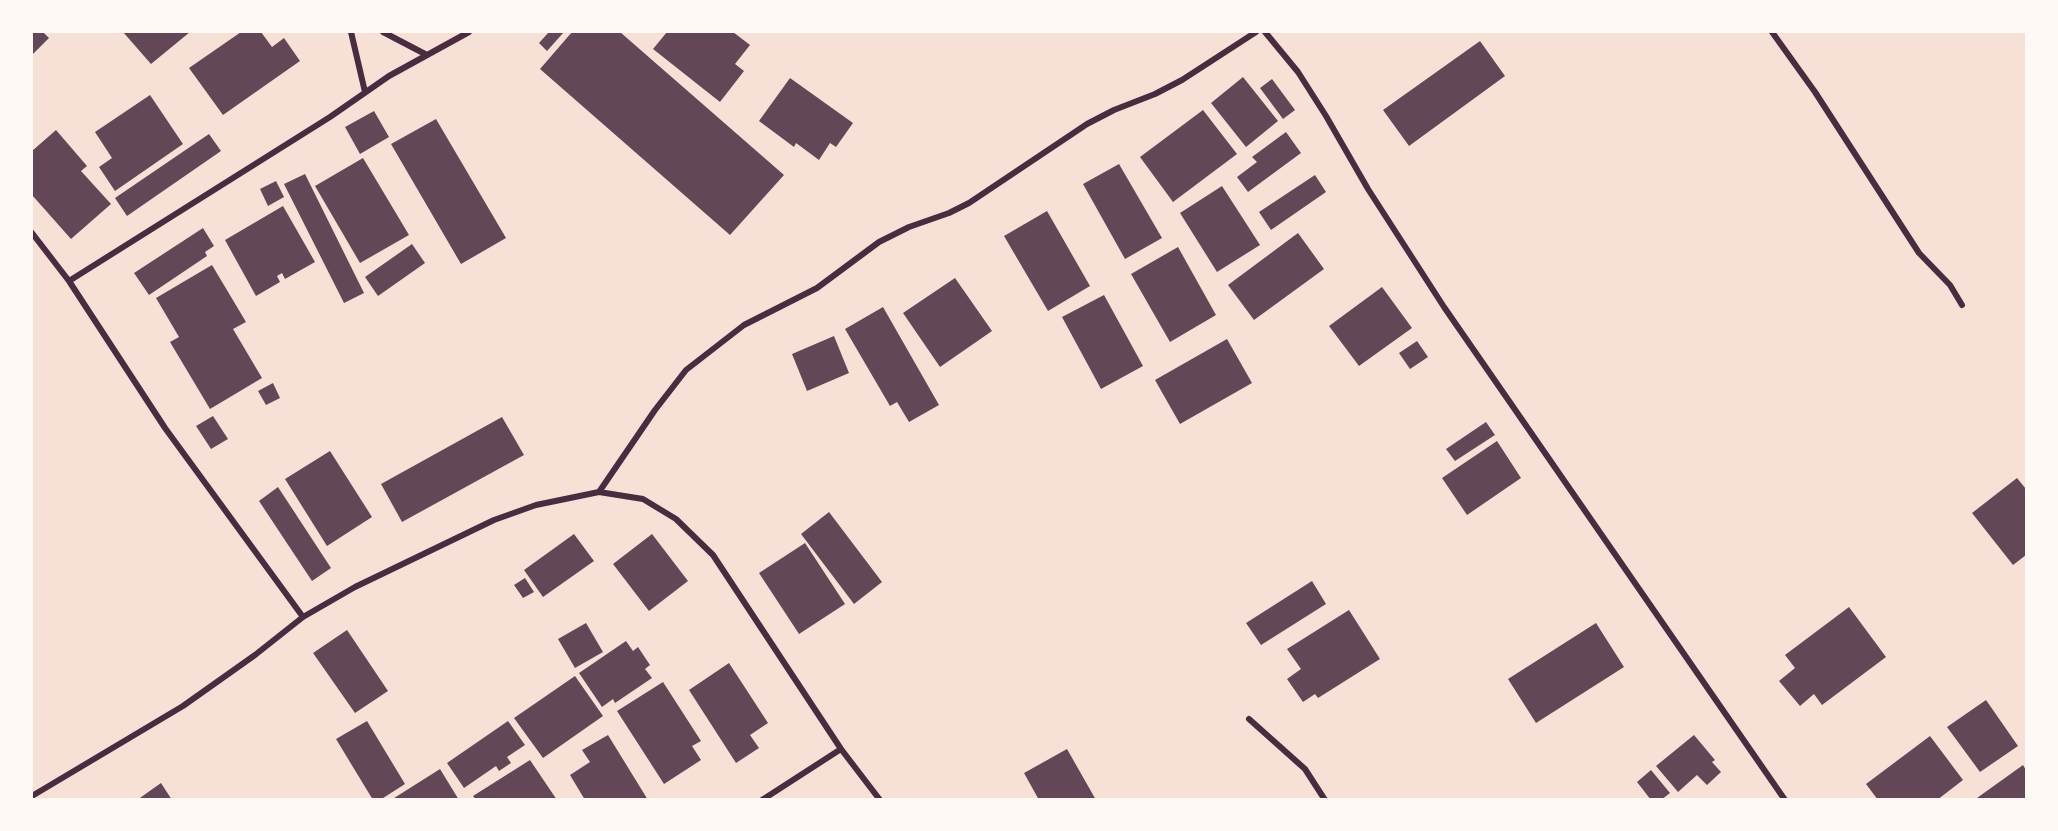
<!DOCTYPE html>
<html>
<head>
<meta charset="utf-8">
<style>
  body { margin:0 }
  #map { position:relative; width:2058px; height:831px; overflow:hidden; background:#f7e1d7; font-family:"PT Sans",sans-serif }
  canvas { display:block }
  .frame { position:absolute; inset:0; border:33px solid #fffaf5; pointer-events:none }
</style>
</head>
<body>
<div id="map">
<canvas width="2058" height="831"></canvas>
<div class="frame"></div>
</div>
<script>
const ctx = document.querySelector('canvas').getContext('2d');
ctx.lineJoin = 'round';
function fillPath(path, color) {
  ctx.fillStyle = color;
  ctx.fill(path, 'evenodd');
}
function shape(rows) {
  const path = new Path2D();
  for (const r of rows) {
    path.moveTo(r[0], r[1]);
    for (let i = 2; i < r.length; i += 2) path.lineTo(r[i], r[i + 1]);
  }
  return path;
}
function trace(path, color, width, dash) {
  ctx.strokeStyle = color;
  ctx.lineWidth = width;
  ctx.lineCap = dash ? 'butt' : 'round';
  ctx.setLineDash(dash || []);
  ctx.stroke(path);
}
fillPath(shape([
  [32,32,43,32,49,38,32,55],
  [123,32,190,32,151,64],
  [241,32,261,32,272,47,284,38,300,61,223,115,189,68],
  [549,32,564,32,547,51,539,43],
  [572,32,620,32,784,175,730,235,540,69],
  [667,32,733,32,750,45,735,64,744,71,720,102,653,49],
  [1480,41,1505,76,1409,146,1383,110],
  [1243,77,1278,121,1246,147,1211,103],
  [790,78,853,123,836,147,830,143,819,160,796,143,794,147,759,121],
  [1272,79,1295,110,1283,119,1260,88],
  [150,95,183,144,115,191,99,167,112,158,95,132],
  [1203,110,1237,154,1173,202,1140,157],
  [374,111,389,137,360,154,345,127],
  [436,119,506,238,461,264,391,144],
  [56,130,87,166,81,171,111,204,71,239,32,195,32,151],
  [1286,132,1301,153,1248,192,1237,177,1257,162,1252,157],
  [209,134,221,151,127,216,115,198],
  [363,158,409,235,360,263,315,186],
  [1119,164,1162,238,1125,259,1083,184],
  [305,174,364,293,344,303,284,184],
  [1315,175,1326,192,1271,230,1259,212],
  [276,181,284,197,268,206,260,189],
  [1222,186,1260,245,1217,272,1180,213],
  [283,206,315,262,285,279,282,273,277,276,280,282,256,296,225,240],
  [1047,211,1090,286,1048,311,1004,236],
  [203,228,214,246,205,252,207,256,149,295,134,273],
  [1298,233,1324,269,1254,320,1228,285],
  [412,244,425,263,378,296,365,277],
  [1178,247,1216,315,1170,342,1131,274],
  [212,265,246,322,233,329,262,378,210,409,170,342,179,337,156,298],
  [955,278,992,331,940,367,903,313],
  [1382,287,1412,328,1359,366,1329,326],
  [1104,295,1143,366,1101,389,1062,317],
  [883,307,939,405,909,422,897,402,890,406,845,329],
  [834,336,849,373,807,391,792,354],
  [1227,339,1252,383,1180,424,1155,380],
  [1417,341,1428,357,1410,369,1399,353],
  [273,383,280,398,266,405,258,391],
  [213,416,228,439,211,449,196,426],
  [502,417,524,455,402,522,381,484],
  [1486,422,1495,435,1455,461,1446,449],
  [1497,441,1521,478,1467,515,1442,478],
  [330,451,372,517,327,546,285,479],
  [2017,478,2026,489,2026,555,2013,565,1972,513],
  [278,487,331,568,312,581,259,501],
  [829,512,882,582,854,604,801,534],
  [574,534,594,561,543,597,524,570],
  [652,534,688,581,649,611,613,564],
  [805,543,845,604,799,634,759,573],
  [525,578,534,592,523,598,514,585],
  [1312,581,1326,604,1261,645,1246,623],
  [1849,607,1886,657,1822,705,1814,694,1800,706,1779,681,1795,668,1785,655],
  [1349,610,1380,659,1318,698,1315,694,1303,702,1287,679,1301,669,1287,649],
  [586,623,603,652,575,668,558,639],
  [1596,623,1624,667,1536,723,1508,679],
  [347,630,388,691,355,713,313,653],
  [626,641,633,651,638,647,650,665,645,669,652,678,615,703,613,699,602,707,579,673],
  [729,663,768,723,750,735,759,748,736,763,689,690],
  [575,676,603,716,543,758,514,718],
  [663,682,701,741,692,746,701,760,664,784,617,711],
  [1986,700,2018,746,1980,772,1947,727],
  [367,721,405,784,380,800,373,800,336,739],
  [508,721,525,745,507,757,511,763,499,771,496,766,464,788,447,763],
  [608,735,648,800,585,800,570,775,590,762,582,750],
  [1694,735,1715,760,1712,762,1721,772,1707,785,1697,775,1678,792,1656,766],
  [1930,736,1963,780,1937,800,1878,800,1866,784],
  [1067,749,1096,800,1039,800,1024,773],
  [530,760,557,800,476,800,473,796],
  [2023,765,2026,770,2026,800,1978,800,1977,798],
  [440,769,459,800,391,800],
  [1651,770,1670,793,1661,800,1651,800,1637,782],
  [161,783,172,800,137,800]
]), '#644757');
trace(shape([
  [351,32,365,92],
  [383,32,427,55],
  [1265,32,1298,72,1326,116,1368,189,1444,307,1785,800],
  [1772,32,1815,92,1919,253,1950,285,1962,305],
  [32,233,69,281,165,428,303,617],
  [69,281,330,117,389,76,469,32],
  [599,492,655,410,686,370,744,325,817,288,879,242,909,227,949,213,969,203,1087,124,1114,110,1155,94,1182,80,1256,32],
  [1249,719,1305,769,1325,800],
  [32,796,183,706,255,655,303,617,355,587,494,520,536,505,599,492,643,499,676,519,713,555,841,749,880,800],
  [762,800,841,749]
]), '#4a2c40', 6);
</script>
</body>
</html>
